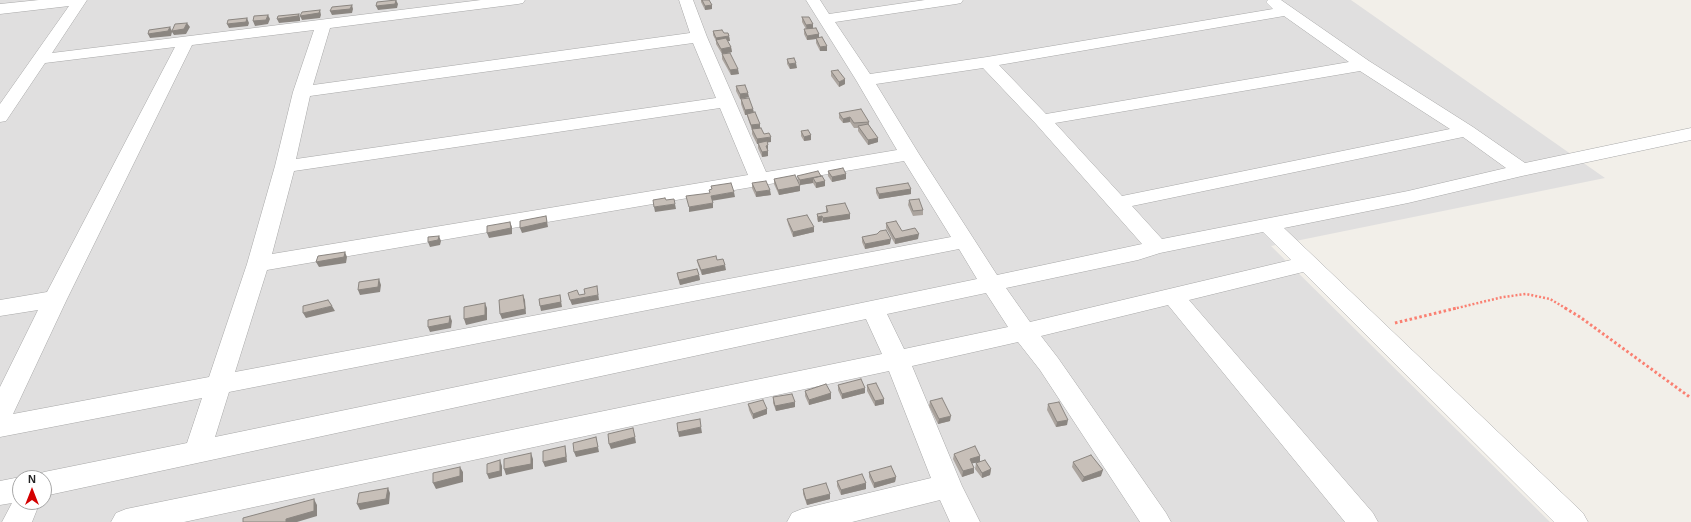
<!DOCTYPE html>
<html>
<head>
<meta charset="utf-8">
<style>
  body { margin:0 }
  #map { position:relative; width:1691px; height:522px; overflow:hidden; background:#f2efe9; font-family:Arial,sans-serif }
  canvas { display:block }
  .north { position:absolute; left:12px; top:470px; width:40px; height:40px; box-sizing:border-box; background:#fff; border:1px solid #a7a7a7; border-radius:50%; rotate:0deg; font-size:11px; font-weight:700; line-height:16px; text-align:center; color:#222 }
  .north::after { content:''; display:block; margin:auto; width:14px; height:18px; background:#d40000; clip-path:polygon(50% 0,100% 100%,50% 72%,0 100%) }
</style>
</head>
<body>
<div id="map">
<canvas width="1691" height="522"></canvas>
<div class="north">N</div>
</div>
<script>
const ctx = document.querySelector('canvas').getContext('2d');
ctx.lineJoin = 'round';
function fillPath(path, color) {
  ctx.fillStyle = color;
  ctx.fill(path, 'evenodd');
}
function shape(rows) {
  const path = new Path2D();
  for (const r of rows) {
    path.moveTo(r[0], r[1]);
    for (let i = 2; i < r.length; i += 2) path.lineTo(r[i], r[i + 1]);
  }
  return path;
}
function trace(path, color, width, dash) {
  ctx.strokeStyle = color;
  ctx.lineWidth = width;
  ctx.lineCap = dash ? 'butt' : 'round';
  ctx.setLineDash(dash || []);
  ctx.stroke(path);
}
fillPath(shape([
  [0,0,1351,0,1605,178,1271,246,1550,522,0,522],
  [20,478,44,478,44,502,20,502]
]), '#e0dfdf');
const minor = shape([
  [39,0,87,0,52,53,481,0,525,0,523,3,518,4,330,28,313,85,690,33,679,0,693,0,707,37,766,172,897,150,856,80,806,0,820,0,829,14,925,0,963,0,961,3,956,4,835,22,870,74,987,57,1273,9,1266,2,1268,0,1281,0,1369,61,1473,127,1525,163,1691,128,1691,140,1522,176,1408,203,1284,228,1583,513,1588,522,1554,522,1303,272,1189,300,1373,513,1378,522,1345,522,1168,305,1041,336,1058,358,1166,513,1171,522,1140,522,1040,370,1018,342,912,366,962,486,980,522,950,522,940,500,852,522,787,522,792,513,802,509,931,478,889,371,184,522,111,522,116,513,126,509,882,354,866,319,44,496,44,478,33,478,34,476,44,472,187,443,202,398,0,437,0,387,38,310,0,316,0,300,47,292,175,47,45,63,6,121,0,122,0,104,69,6,0,14,0,4,39,0],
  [1284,16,1349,62,1046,114,999,65,1284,16],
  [314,30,293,92,275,166,247,264,209,377,13,414,67,299,192,45,314,30],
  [693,43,716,98,296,159,310,96,693,43],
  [983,68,1036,124,1142,244,997,275,919,154,876,84,983,68],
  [1360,71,1450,129,1122,196,1055,123,1360,71],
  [720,108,748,175,272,254,294,171,720,108],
  [1463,137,1506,168,1408,191,1162,239,1132,206,1463,137],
  [904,161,951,237,235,372,267,270,904,161],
  [1263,232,1291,260,1030,322,1006,288,1138,260,1160,253,1263,232],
  [959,249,977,279,215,437,229,392,959,249],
  [986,293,1008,327,904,349,887,314,986,293],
  [20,477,22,478,20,478,20,502,40,502,32,522,2,522,12,503,0,505,0,481,20,477]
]);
trace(minor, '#a9a9a9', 1);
trace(shape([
  [1453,309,1503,297,1526,294,1550,299,1567,309]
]), '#fa8072', 2.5, [2, 2]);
trace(shape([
  [1565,308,1580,317,1691,398],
  [1395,323,1457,308]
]), '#fa8072', 3, [2.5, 2.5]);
fillPath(minor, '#fff');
fillPath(shape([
  [699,0,709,0,712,5,712,9,705,10,701,2,701,0],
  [802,17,819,34,819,38,827,51,820,51,816,43,816,39,807,40,804,34,804,29,806,29,802,22],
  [713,31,724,33,729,36,730,41,727,41,731,47,732,52,722,54,716,44,716,41,713,35],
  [722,54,739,74,731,75,722,59],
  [787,59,797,68,790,69,787,64],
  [831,71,845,84,839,87,831,76],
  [736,86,749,97,740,99,736,91],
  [741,99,753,109,754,113,760,128,764,134,771,142,767,142,768,150,768,156,762,157,758,148,758,144,757,144,752,134,752,130,748,119,747,115,745,115,741,104],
  [839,113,869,122,869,125,878,142,868,145,858,131,858,128,854,128,850,122,843,123,839,118],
  [801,131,811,135,811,140,804,141,801,136],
  [828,171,846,179,832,182,828,176],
  [797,176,821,176,825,186,816,188,813,183,800,185,798,181],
  [774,179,800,186,800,191,779,195,774,184],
  [752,183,771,195,756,197,752,188],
  [876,188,911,189,911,194,879,199,876,193],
  [909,200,923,210,923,215,913,216,908,205],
  [826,206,850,214,850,219,823,223,822,221,818,222,817,219,817,214,826,212],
  [787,219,814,232,793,237,788,224],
  [886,223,918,239,895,244,886,228],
  [862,237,890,244,865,249,862,242],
  [697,260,726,270,702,275,698,265],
  [677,273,699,275,700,280,680,285,678,279],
  [838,385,865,393,842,399,838,390],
  [867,385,884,399,884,404,875,406,867,391],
  [805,391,831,393,831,399,809,405,805,396],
  [773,397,795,407,776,411,773,403],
  [930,401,950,421,938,424,929,406],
  [748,404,767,409,767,414,753,419,749,410],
  [1048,404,1067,425,1056,427,1047,410],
  [954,454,980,456,980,462,972,463,974,468,974,473,962,477,953,459],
  [1073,462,1101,476,1082,482,1072,467],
  [976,463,991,469,990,475,982,478,975,469],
  [869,472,896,477,895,482,874,488,869,477],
  [837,481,866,489,841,495,837,486],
  [803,489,830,499,807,505,803,494]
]), '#aba49e');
fillPath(shape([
  [396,0,398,4,397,8,378,10,376,6],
  [352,5,353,9,352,13,332,15,330,11],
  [712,5,712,9,705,10,705,6],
  [320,10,321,15,320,18,302,20,300,16],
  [299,14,300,18,300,21,279,23,277,19],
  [268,15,270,19,268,24,255,26,253,21],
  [247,18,249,23,248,26,229,28,227,24],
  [187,23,190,27,186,34,174,35,172,32,171,36,150,38,148,34,170,27,172,31],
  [813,24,813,29,807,30,806,25],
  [819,34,819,39,816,38,816,39,807,40,807,36],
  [729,36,730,41,717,42,716,41,716,38],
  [827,46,827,51,820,51,820,47],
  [731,47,732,52,722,54,721,49],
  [796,63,797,68,790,69,789,64],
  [738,69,739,74,731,75,730,70],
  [845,79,845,84,839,87,839,82],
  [748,93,749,97,740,99,740,94],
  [753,109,754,114,745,115,745,110],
  [850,117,850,122,843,123,843,119],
  [760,124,760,129,752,130,751,125],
  [811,135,811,140,804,141,804,137],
  [771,137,771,142,757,144,757,139],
  [878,138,878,142,868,145,868,140],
  [768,145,768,150,766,151,766,146],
  [768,151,768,156,762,157,762,152],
  [846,174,846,179,832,182,832,177],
  [821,176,821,181,813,178,813,183,800,185,800,180],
  [825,181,825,186,816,188,816,183],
  [800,186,800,191,779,195,778,190],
  [911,189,911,194,879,199,879,194],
  [770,190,771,195,756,197,756,192],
  [734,192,735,197,711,201,711,196],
  [713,203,713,208,689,212,689,207],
  [675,204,676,209,655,212,654,207],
  [850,214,850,219,823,223,823,218],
  [546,216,548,227,522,233,520,228],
  [822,216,822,221,818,222,818,217],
  [510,222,512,227,512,234,489,238,487,233],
  [814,227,814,232,793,237,793,232],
  [919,234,918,239,895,244,895,239],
  [439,236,441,241,440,245,430,247,428,242],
  [891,239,890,244,865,249,865,244],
  [345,252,347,257,346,263,319,267,316,262],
  [725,265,726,270,702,275,701,270],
  [699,275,700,280,680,285,679,280],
  [379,279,381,285,380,292,360,295,358,290],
  [597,286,599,300,572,305,570,300,598,295],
  [523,295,525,300,526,314,502,319,500,314],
  [560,295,562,307,541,311,540,306],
  [485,303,487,308,487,320,466,325,464,319],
  [332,306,335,311,306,318,303,313],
  [450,316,452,321,451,328,430,332,428,327],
  [865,388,865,393,842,399,842,394],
  [831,393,831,399,809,405,809,400],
  [884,399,884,404,875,406,875,401],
  [795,402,795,407,776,411,775,406],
  [767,409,767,414,753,419,753,414],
  [951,416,950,421,938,424,939,419],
  [1068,420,1067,425,1056,427,1057,422],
  [701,427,702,433,679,437,678,432],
  [596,437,599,452,576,457,574,452],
  [635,437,636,443,611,449,609,444],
  [565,446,566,451,567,462,545,467,543,462],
  [531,453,533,459,533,469,506,475,504,469],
  [980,456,980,462,969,464,970,459],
  [500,460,502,466,502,476,489,479,487,474],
  [460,467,463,472,463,482,436,489,433,483],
  [974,468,974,473,962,477,963,471],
  [991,469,990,475,982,478,982,473],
  [1103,470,1101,476,1082,482,1084,477],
  [896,477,895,482,874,488,874,483],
  [866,483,866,489,841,495,841,490],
  [388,488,390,493,389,504,360,510,357,504],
  [830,494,830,499,807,505,806,500],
  [314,499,317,505,317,516,297,522,286,522,286,519]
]), '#8b8681');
const building = shape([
  [396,0,395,4,376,6,377,2,396,0],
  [702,0,709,0,712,5,705,6,702,0],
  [352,5,350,9,330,11,332,7,352,5],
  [320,10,319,13,300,16,302,12,320,10],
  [299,14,298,16,277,19,278,16,299,14],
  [268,15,266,20,253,21,254,16,268,15],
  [802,17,809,17,813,24,806,25,802,17],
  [247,18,246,22,227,24,228,20,247,18],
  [187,23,184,29,172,31,175,24,187,23],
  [170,27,168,31,148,34,149,30,170,27],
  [816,28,819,34,807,36,804,29,816,28],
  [722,30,724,33,728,33,729,36,716,38,713,31,722,30],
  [822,37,827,46,820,47,816,38,822,37],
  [726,38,731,47,721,49,716,40,726,38],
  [730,53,738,69,730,70,722,54,730,53],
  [794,58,796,63,789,64,787,59,794,58],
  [838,70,845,79,839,82,831,71,838,70],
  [745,85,748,93,740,94,736,86,745,85],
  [749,98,753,109,745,110,741,99,749,98],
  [861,109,869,122,854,123,850,117,843,119,839,113,861,109],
  [755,112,760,124,751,125,747,114,755,112],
  [868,124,878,138,868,140,858,126,868,124],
  [761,128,764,134,769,133,771,137,757,139,752,129,761,128],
  [808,130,811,135,804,137,801,131,808,130],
  [767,141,768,145,766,146,768,151,762,152,758,143,767,141],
  [843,168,846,174,832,177,828,171,843,168],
  [818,171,821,176,800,180,797,176,818,171],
  [795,175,800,186,778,190,774,179,795,175],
  [822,176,825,181,816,183,813,178,822,176],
  [766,181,770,190,756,192,752,183,766,181],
  [731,183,734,192,711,196,713,203,689,207,686,196,710,193,709,190,712,189,711,186,731,183],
  [908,183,911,189,879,194,876,188,908,183],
  [665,198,666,200,674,199,675,204,654,207,653,200,665,198],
  [919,199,923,210,913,211,909,200,919,199],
  [845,203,850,214,823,218,822,216,818,217,817,214,828,212,826,206,845,203],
  [807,215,814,227,793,232,787,219,807,215],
  [546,216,547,222,520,228,520,221,546,216],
  [896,221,902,231,915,228,919,234,895,239,886,223,896,221],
  [510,222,511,228,487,233,487,226,510,222],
  [886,230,891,239,865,244,862,237,877,234,880,231,886,230],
  [439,236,438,240,428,242,428,237,439,236],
  [345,252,344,257,316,262,318,256,345,252],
  [716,256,717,260,723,259,725,265,701,270,697,260,716,256],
  [697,269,699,275,679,280,677,273,697,269],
  [379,279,378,287,358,290,359,282,379,279],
  [597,286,598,295,570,300,568,293,577,290,579,295,585,294,584,289,597,286],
  [523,295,525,309,500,314,499,300,523,295],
  [560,295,561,302,540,306,539,299,560,295],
  [328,300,332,306,303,313,303,306,328,300],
  [485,303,485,315,464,319,464,307,485,303],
  [450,316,449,323,428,327,428,320,450,316],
  [861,379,865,388,842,394,838,385,861,379],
  [876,383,884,399,875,401,867,385,876,383],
  [826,384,831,393,809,400,805,391,826,384],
  [792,394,795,402,775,406,773,397,792,394],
  [942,398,951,416,939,419,930,401,942,398],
  [763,400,767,409,753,414,748,404,763,400],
  [1059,402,1068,420,1057,422,1048,404,1059,402],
  [700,419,701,427,678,432,677,423,700,419],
  [633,428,635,437,609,444,608,434,633,428],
  [596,437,598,447,574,452,573,443,596,437],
  [565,446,566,457,543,462,543,451,565,446],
  [975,446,980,456,970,459,974,468,963,471,954,454,975,446],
  [531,453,531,464,504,469,504,459,531,453],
  [1091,455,1103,470,1084,477,1073,462,1091,455],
  [500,460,500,471,487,474,487,464,500,460],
  [985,460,991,469,982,473,976,463,985,460],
  [891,466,896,477,874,483,869,472,891,466],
  [460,467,460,476,433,483,433,473,460,467],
  [862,474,866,483,841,490,837,481,862,474],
  [826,483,830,494,806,500,803,489,826,483],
  [388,488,386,499,357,504,359,493,388,488],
  [314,499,314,511,286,519,286,522,243,522,243,518,314,499]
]);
fillPath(building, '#c7bfb8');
trace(building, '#8b8681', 1);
</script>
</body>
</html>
